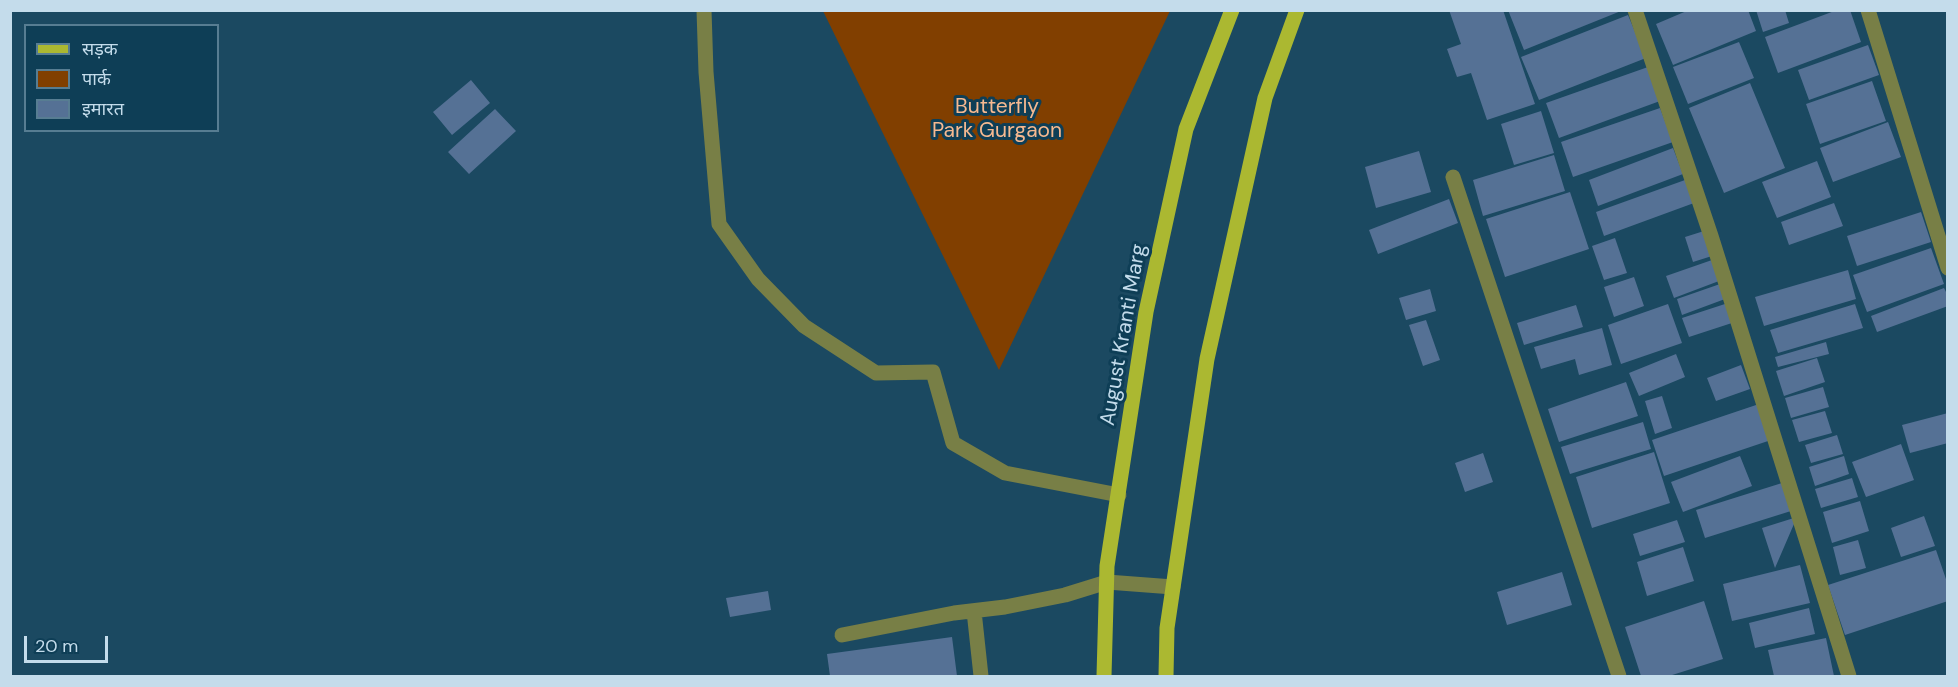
<!DOCTYPE html>
<html>
<head>
<meta charset="utf-8">
<style>
  body { margin:0 }
  #map { position:relative; width:1958px; height:687px; overflow:hidden; background:#1b4961; font-family:"DM Sans","Noto Sans Devanagari",sans-serif }
  canvas { display:block }
  .frame { position:absolute; inset:0; border:12px solid #c4dceb; pointer-events:none }
  .legend { position:absolute; left:24px; top:24px; width:195px; height:108px; box-sizing:border-box; background:#0e3e56; border:2px solid #577d92; margin:0; padding:8px 10px; list-style:none; font-size:18px; color:#c4dceb }
  .legend li { display:flex; align-items:center; gap:12px; height:30px }
  .legend b { width:30px; border:2px solid #577d92 }
  .scale { position:absolute; left:24px; top:636px; width:84px; height:27px; box-sizing:border-box; border:3px solid #c4dceb; border-top:0; padding-left:8px; font-size:18px; line-height:21px; white-space:nowrap; color:#c4dceb; -webkit-text-stroke:4px #0e3e56; paint-order:stroke }
</style>
</head>
<body>
<div id="map">
<canvas width="1958" height="687"></canvas>
<div class="frame"></div>
<ul class="legend">
<li><b style="height:8px;background:#abb831"></b>सड़क</li>
<li><b style="height:16px;background:#813f00"></b>पार्क</li>
<li><b style="height:16px;background:#557195"></b>इमारत</li>
</ul>
<div class="scale">20 m</div>
</div>
<script>
const ctx = document.querySelector('canvas').getContext('2d');
ctx.lineJoin = 'round';
function fillPath(path, color) {
  ctx.fillStyle = color;
  ctx.fill(path, 'evenodd');
}
function shape(rows) {
  const path = new Path2D();
  for (const r of rows) {
    path.moveTo(r[0], r[1]);
    for (let i = 2; i < r.length; i += 2) path.lineTo(r[i], r[i + 1]);
  }
  return path;
}
function trace(path, color, width, dash) {
  ctx.strokeStyle = color;
  ctx.lineWidth = width;
  ctx.lineCap = dash ? 'butt' : 'round';
  ctx.setLineDash(dash || []);
  ctx.stroke(path);
}
function drawText(font, color, halo, rows, align = 'center') {
  ctx.font = font + ' "DM Sans",sans-serif';
  ctx.lineWidth = 6;
  ctx.setLineDash([]);
  ctx.textBaseline = 'middle';
  ctx.strokeStyle = halo;
  ctx.fillStyle = color;
  for (const [text, x, y, turn = 0] of rows) {
    ctx.save();
    ctx.translate(x, y);
    ctx.rotate((+turn || 0) * Math.PI / 180);
    ctx.textAlign = isNaN(turn) ? turn : align;
    if (halo) ctx.strokeText(text, 0, 0);
    ctx.fillText(text, 0, 0);
    ctx.restore();
  }
}
fillPath(shape([
  [823,11,1170,11,999,370]
]), '#813f00');
fillPath(shape([
  [1449,10,1503,10,1535,104,1487,120,1471,73,1457,77,1447,49,1461,44],
  [1508,10,1621,10,1621,11,1524,50],
  [1689,10,1748,10,1756,31,1673,65,1656,24],
  [1756,10,1785,10,1789,23,1763,32],
  [1837,10,1850,10,1861,42,1778,73,1765,37],
  [1628,15,1646,58,1539,100,1521,57],
  [1739,42,1754,78,1688,104,1673,67],
  [1868,45,1879,75,1809,100,1798,70],
  [1648,67,1660,101,1559,138,1546,103],
  [471,80,490,103,452,135,433,112],
  [1872,81,1886,121,1820,144,1806,104],
  [1750,83,1785,168,1724,193,1689,108],
  [1660,108,1673,142,1573,177,1561,142],
  [495,109,516,131,469,174,448,152],
  [1541,111,1554,153,1514,165,1501,124],
  [1888,122,1901,157,1833,182,1820,148],
  [1673,148,1683,174,1598,206,1589,180],
  [1419,151,1431,192,1376,208,1365,167],
  [1554,155,1565,191,1483,216,1473,180],
  [1817,161,1831,197,1777,218,1762,182],
  [1685,180,1694,203,1604,236,1596,212],
  [1570,192,1589,249,1505,277,1486,219],
  [1449,199,1458,223,1378,254,1369,230],
  [1834,203,1843,226,1789,245,1781,222],
  [1921,212,1931,242,1857,266,1847,236],
  [1704,231,1712,256,1693,262,1685,237],
  [1615,238,1627,273,1604,280,1592,246],
  [1931,248,1944,284,1867,312,1853,275],
  [1712,260,1719,281,1674,298,1666,276],
  [1848,270,1856,299,1764,326,1755,297],
  [1634,277,1644,306,1614,317,1604,287],
  [1720,284,1725,299,1682,315,1677,299],
  [1944,288,1948,296,1948,306,1877,332,1871,316],
  [1430,289,1436,311,1406,320,1399,298],
  [1728,303,1735,322,1689,337,1682,318],
  [1668,304,1682,343,1621,364,1608,325],
  [1855,304,1863,328,1778,353,1770,330],
  [1576,305,1583,327,1524,345,1517,323],
  [1426,320,1440,360,1423,366,1409,325],
  [1602,328,1612,365,1579,375,1575,359,1541,369,1534,347],
  [1826,342,1829,354,1778,367,1775,357],
  [1676,354,1685,377,1639,396,1629,373],
  [1817,358,1825,382,1784,396,1776,371],
  [1741,365,1750,389,1716,401,1707,378],
  [1626,382,1638,416,1559,442,1548,409],
  [1823,387,1829,407,1791,418,1785,398],
  [1662,396,1672,428,1655,434,1645,401],
  [1762,403,1774,439,1664,476,1652,440],
  [1825,411,1832,433,1799,442,1792,420],
  [1948,413,1948,443,1910,453,1902,425],
  [1643,422,1651,449,1570,474,1561,447],
  [1837,435,1843,454,1811,463,1805,445],
  [1901,444,1914,480,1866,497,1852,462],
  [1654,452,1670,503,1592,528,1576,477],
  [1483,453,1493,482,1465,492,1455,463],
  [1740,456,1752,486,1683,512,1671,482],
  [1844,456,1849,474,1815,486,1809,467],
  [1852,478,1858,497,1821,508,1815,489],
  [1782,483,1791,511,1705,538,1696,510],
  [1860,501,1869,531,1832,543,1823,512],
  [1924,516,1935,546,1901,557,1891,528],
  [1797,517,1775,568,1762,528],
  [1677,520,1685,542,1640,556,1633,534],
  [1858,540,1866,568,1840,575,1833,547],
  [1683,547,1694,581,1647,596,1637,562],
  [1936,550,1948,585,1948,601,1845,635,1828,585],
  [1800,565,1810,603,1732,621,1723,584],
  [1562,572,1572,605,1507,625,1497,592],
  [768,591,771,610,730,617,726,598],
  [1704,601,1723,659,1669,676,1641,676,1625,627],
  [1809,608,1815,634,1755,648,1749,623],
  [952,637,957,676,830,676,827,654],
  [1826,638,1834,676,1774,676,1768,650]
]), '#557195');
trace(shape([
  [704,10,706,72,719,224,758,279,804,326,876,373,933,372,953,443,1005,473,1119,495],
  [1635,10,1711,236,1849,676],
  [1868,10,1948,268],
  [1453,177,1619,676],
  [974,611,981,676],
  [842,635,954,613,1005,607,1065,595,1107,582,1173,587]
]), '#787f46', 15);
trace(shape([
  [1104,676,1107,566,1146,312,1186,129,1232,10],
  [1166,676,1167,628,1207,359,1265,98,1297,10]
]), '#abb831', 15);
drawText('21px', '#f6b990', '#0e3e56', [
  ["Butterfly",997,107],
  ["Park Gurgaon",997,131]
]);
drawText('21px', '#c4dceb', '#0e3e56', [
  ["August Kranti Marg",1124,335,-80]
]);
</script>
</body>
</html>
